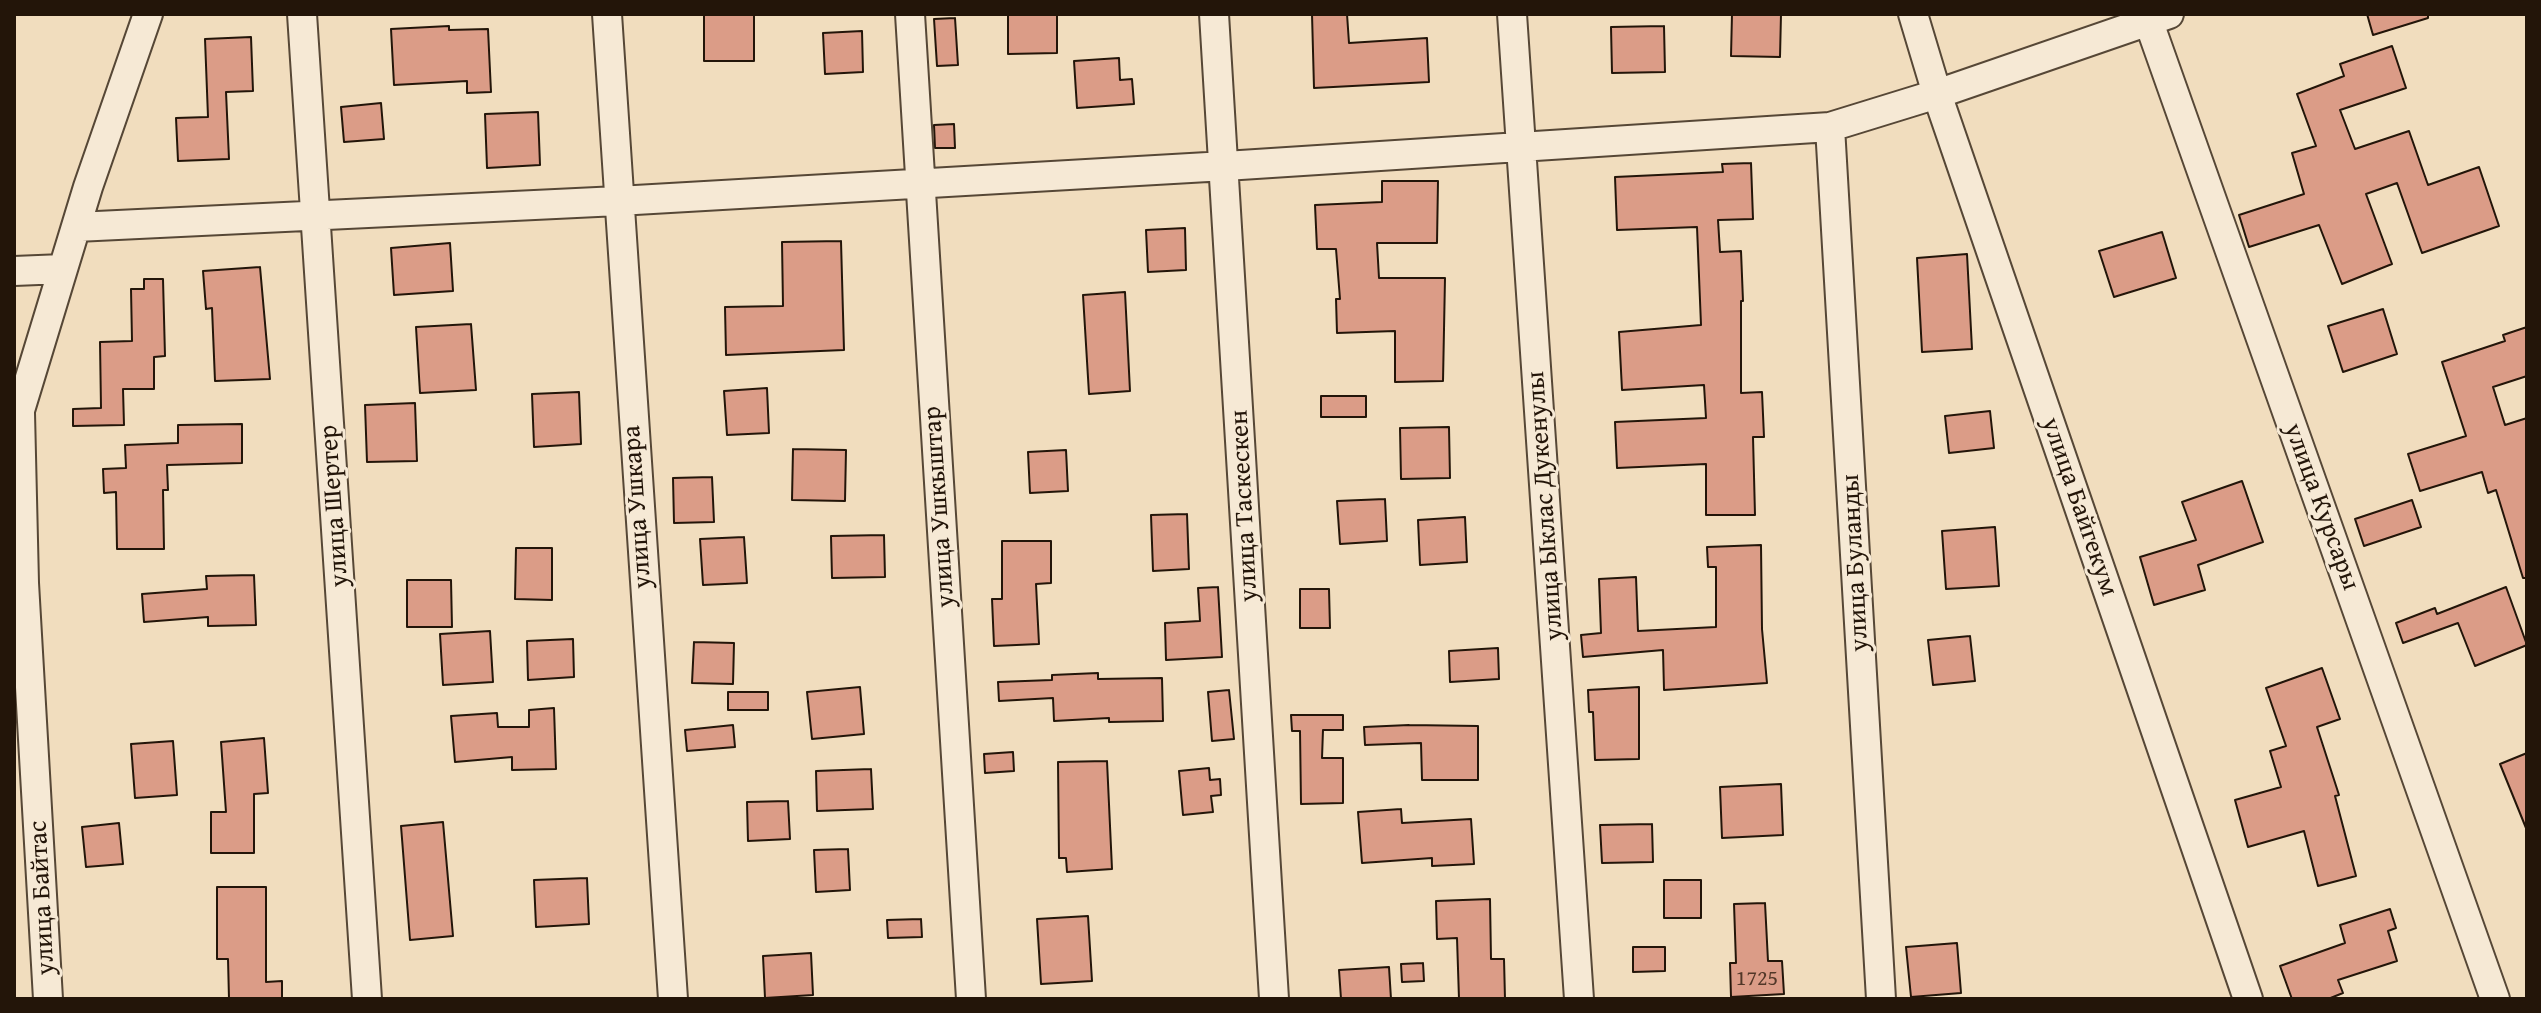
<!DOCTYPE html>
<html>
<head>
<meta charset="utf-8">
<style>
  body { margin:0 }
  #map { position:relative; width:2541px; height:1013px; overflow:hidden; background:#f1ddbe; font-family:"Gentium Book Plus",serif }
  canvas { display:block }
  .frame { position:absolute; inset:0; border:16px solid #231509; pointer-events:none }
</style>
</head>
<body>
<div id="map">
<canvas width="2541" height="1013"></canvas>
<div class="frame"></div>
</div>
<script>
const ctx = document.querySelector('canvas').getContext('2d');
ctx.lineJoin = 'round';
function fillPath(path, color) {
  ctx.fillStyle = color;
  ctx.fill(path, 'evenodd');
}
function shape(rows) {
  const path = new Path2D();
  for (const r of rows) {
    path.moveTo(r[0], r[1]);
    for (let i = 2; i < r.length; i += 2) path.lineTo(r[i], r[i + 1]);
  }
  return path;
}
function trace(path, color, width, dash) {
  ctx.strokeStyle = color;
  ctx.lineWidth = width;
  ctx.lineCap = dash ? 'butt' : 'round';
  ctx.setLineDash(dash || []);
  ctx.stroke(path);
}
function drawText(font, color, halo, rows, align = 'center') {
  ctx.font = font + ' "Gentium Book Plus",serif';
  ctx.lineWidth = 6;
  ctx.setLineDash([]);
  ctx.textBaseline = 'middle';
  ctx.strokeStyle = halo;
  ctx.fillStyle = color;
  for (const [text, x, y, turn = 0] of rows) {
    ctx.save();
    ctx.translate(x, y);
    ctx.rotate((+turn || 0) * Math.PI / 180);
    ctx.textAlign = isNaN(turn) ? turn : align;
    if (halo) ctx.strokeText(text, 0, 0);
    ctx.fillText(text, 0, 0);
    ctx.restore();
  }
}
const building = shape([
  [704,14,754,14,754,61,704,61,704,14],
  [1008,14,1057,14,1057,53,1008,54,1008,14],
  [1312,14,1347,14,1349,43,1427,38,1429,82,1314,88,1312,14],
  [1732,14,1781,14,1780,57,1731,56,1732,14],
  [2367,14,2428,14,2428,18,2373,35,2367,14],
  [955,18,958,65,937,66,934,19,955,18],
  [449,26,449,30,488,29,491,92,467,93,467,81,394,85,391,29,449,26],
  [1664,26,1665,72,1612,73,1611,27,1664,26],
  [862,31,863,72,825,74,823,33,862,31],
  [251,37,253,91,226,92,229,159,178,161,176,118,208,117,205,39,251,37],
  [2392,46,2406,88,2340,110,2355,149,2409,131,2428,185,2479,167,2499,226,2422,253,2397,183,2366,194,2392,264,2342,284,2319,225,2249,247,2239,215,2304,194,2292,153,2316,146,2297,94,2344,76,2340,64,2392,46],
  [1119,58,1120,80,1132,79,1134,104,1077,108,1074,61,1119,58],
  [381,103,384,139,344,142,341,107,381,103],
  [538,112,540,165,487,168,485,114,538,112],
  [954,124,955,148,935,148,934,125,954,124],
  [1751,163,1753,219,1718,220,1720,252,1741,251,1743,301,1741,301,1741,393,1762,392,1764,437,1753,437,1755,515,1706,515,1706,464,1617,468,1615,422,1706,418,1704,385,1622,390,1619,332,1701,325,1697,227,1617,230,1615,177,1723,172,1722,164,1751,163],
  [1382,181,1438,181,1437,243,1377,243,1379,278,1445,278,1443,381,1395,382,1395,331,1337,333,1336,299,1340,299,1336,249,1317,249,1315,205,1382,202,1382,181],
  [1185,228,1186,270,1148,272,1146,230,1185,228],
  [2162,232,2176,278,2114,297,2099,251,2162,232],
  [841,241,844,350,726,355,725,307,783,306,782,242,841,241],
  [450,243,453,291,394,295,391,248,450,243],
  [1967,254,1972,349,1922,352,1917,258,1967,254],
  [260,267,270,379,215,381,212,308,206,309,203,271,260,267],
  [144,279,163,279,165,356,154,357,154,389,123,389,124,425,73,426,73,409,101,408,100,342,132,341,131,289,144,289,144,279],
  [1125,292,1130,391,1089,394,1083,295,1125,292],
  [2383,309,2397,354,2343,372,2328,326,2383,309],
  [471,324,476,390,420,393,416,327,471,324],
  [2527,327,2527,376,2493,387,2505,425,2527,418,2527,578,2523,578,2496,490,2488,493,2482,472,2420,491,2408,454,2466,436,2442,362,2505,341,2503,335,2527,327],
  [767,388,769,433,727,435,724,391,767,388],
  [579,392,581,444,534,447,532,394,579,392],
  [1321,396,1366,396,1366,417,1321,417,1321,396],
  [415,403,417,461,367,462,365,405,415,403],
  [1990,411,1994,448,1949,453,1945,416,1990,411],
  [242,424,242,463,167,465,168,490,163,490,164,549,117,549,116,492,104,493,103,469,126,468,125,445,178,443,178,425,242,424],
  [1449,427,1450,478,1401,479,1400,428,1449,427],
  [793,449,846,450,845,501,792,500,793,449],
  [1066,450,1068,491,1030,493,1028,452,1066,450],
  [712,477,714,522,674,523,673,478,712,477],
  [2242,481,2263,542,2198,565,2205,590,2154,605,2140,557,2196,540,2182,502,2242,481],
  [1385,499,1387,541,1340,544,1337,501,1385,499],
  [2412,500,2421,527,2364,546,2355,519,2412,500],
  [1187,514,1189,569,1153,571,1151,515,1187,514],
  [1465,517,1467,562,1420,565,1418,520,1465,517],
  [1995,527,1999,586,1946,589,1942,531,1995,527],
  [884,535,885,577,832,578,831,536,884,535],
  [744,537,747,583,703,585,700,539,744,537],
  [1002,541,1051,541,1051,583,1036,584,1039,644,994,646,992,599,1002,599,1002,541],
  [1761,545,1762,629,1767,683,1664,690,1663,650,1583,657,1581,635,1601,633,1599,579,1636,577,1638,631,1716,627,1716,567,1708,567,1707,547,1761,545],
  [516,548,552,548,552,600,515,599,516,548],
  [254,575,256,625,208,626,208,617,144,622,142,594,207,589,206,576,254,575],
  [407,580,451,580,452,627,407,627,407,580],
  [1218,587,1222,657,1166,660,1165,623,1200,621,1198,588,1218,587],
  [2506,587,2527,645,2475,666,2458,623,2403,643,2396,623,2435,608,2437,614,2506,587],
  [1300,589,1329,589,1330,628,1300,628,1300,589],
  [490,631,493,682,443,685,440,634,490,631],
  [1970,636,1975,681,1933,685,1928,640,1970,636],
  [573,639,574,677,528,680,527,641,573,639],
  [694,642,734,643,733,684,692,683,694,642],
  [1498,648,1499,679,1450,682,1449,651,1498,648],
  [2322,668,2340,719,2317,727,2339,795,2335,796,2356,876,2318,886,2304,831,2248,847,2235,800,2281,787,2270,751,2286,746,2266,688,2322,668],
  [1098,673,1098,679,1162,678,1163,721,1109,722,1109,718,1054,721,1053,698,999,701,998,682,1052,680,1052,675,1098,673],
  [860,687,864,734,812,739,807,692,860,687],
  [1639,687,1639,759,1595,760,1593,712,1589,712,1588,690,1639,687],
  [1229,690,1234,739,1212,741,1208,692,1229,690],
  [728,692,768,692,768,710,728,710,728,692],
  [554,708,556,769,512,770,512,757,455,762,451,716,497,713,498,727,529,727,529,710,554,708],
  [1291,715,1343,715,1343,730,1323,730,1322,758,1343,758,1343,803,1301,804,1300,731,1292,731,1291,715],
  [733,725,735,747,687,751,685,730,733,725],
  [1409,725,1478,726,1478,780,1422,780,1421,743,1365,745,1364,727,1409,725],
  [264,738,268,793,254,794,254,853,211,853,211,812,226,812,221,742,264,738],
  [173,741,177,795,135,798,131,744,173,741],
  [1013,752,1014,771,985,773,984,754,1013,752],
  [2527,753,2527,828,2526,828,2500,764,2527,753],
  [1107,761,1112,869,1067,872,1066,858,1059,858,1058,762,1107,761],
  [1209,768,1210,780,1220,779,1221,795,1211,796,1213,812,1183,815,1179,771,1209,768],
  [871,769,873,809,817,811,816,771,871,769],
  [1781,784,1783,835,1722,838,1720,787,1781,784],
  [788,801,790,839,748,841,747,802,788,801],
  [1401,809,1402,823,1471,819,1474,864,1432,866,1432,858,1362,863,1358,812,1401,809],
  [443,822,453,936,410,940,401,826,443,822],
  [119,823,123,864,86,867,82,827,119,823],
  [1652,824,1653,862,1602,863,1600,825,1652,824],
  [848,849,850,890,816,892,814,850,848,849],
  [587,878,589,924,536,927,534,880,587,878],
  [1664,880,1701,880,1701,918,1664,918,1664,880],
  [217,887,266,887,266,982,282,981,282,999,229,999,228,959,217,959,217,887],
  [1490,899,1491,959,1504,959,1505,999,1459,999,1457,938,1437,939,1436,901,1490,899],
  [1765,903,1768,961,1782,961,1784,994,1731,997,1730,963,1736,963,1734,904,1765,903],
  [2390,909,2396,928,2388,931,2397,961,2338,980,2343,993,2328,999,2292,999,2280,966,2345,943,2340,925,2390,909],
  [1088,916,1092,981,1041,984,1037,919,1088,916],
  [921,919,922,937,888,938,887,920,921,919],
  [1957,943,1961,993,1911,997,1906,947,1957,943],
  [1633,947,1665,947,1665,971,1633,972,1633,947],
  [811,953,813,995,765,998,763,956,811,953],
  [1423,963,1424,981,1402,982,1401,964,1423,963],
  [1389,967,1391,999,1341,999,1339,970,1389,967]
]);
fillPath(building, '#db9c87');
trace(building, '#231509', 2);
const minor = shape([
  [302,14,367,999],
  [607,14,673,999],
  [910,14,971,999],
  [1214,14,1274,999],
  [1512,14,1579,999],
  [1913,14,1937,94,2248,999],
  [2146,14,2495,999],
  [1830,127,1881,999],
  [76,227,618,201,1225,166,1830,127,1937,94,2169,14],
  [14,271,63,269],
  [20,413,24,583,48,999],
  [14,430,88,187,148,14]
]);
trace(minor, '#564736', 32);
trace(minor, '#f6e9d5', 28);
drawText('22px', '#513728', null, [
  ["1725",1757,979]
]);
drawText('26px', '#231509', '#f6e9d5', [
  ["улица Шертер",335,506,-94],
  ["улица Таскескен",1245,506,-93],
  ["улица Ыклас Дукенулы",1546,506,-94],
  ["улица Ушкара",638,507,-94],
  ["улица Ушкыштар",940,507,-94],
  ["улица Байгекум",2079,507,71],
  ["улица Курсары",2321,507,70],
  ["улица Буланды",1856,563,-93],
  ["улица Байтас",43,898,-93]
]);
</script>
</body>
</html>
